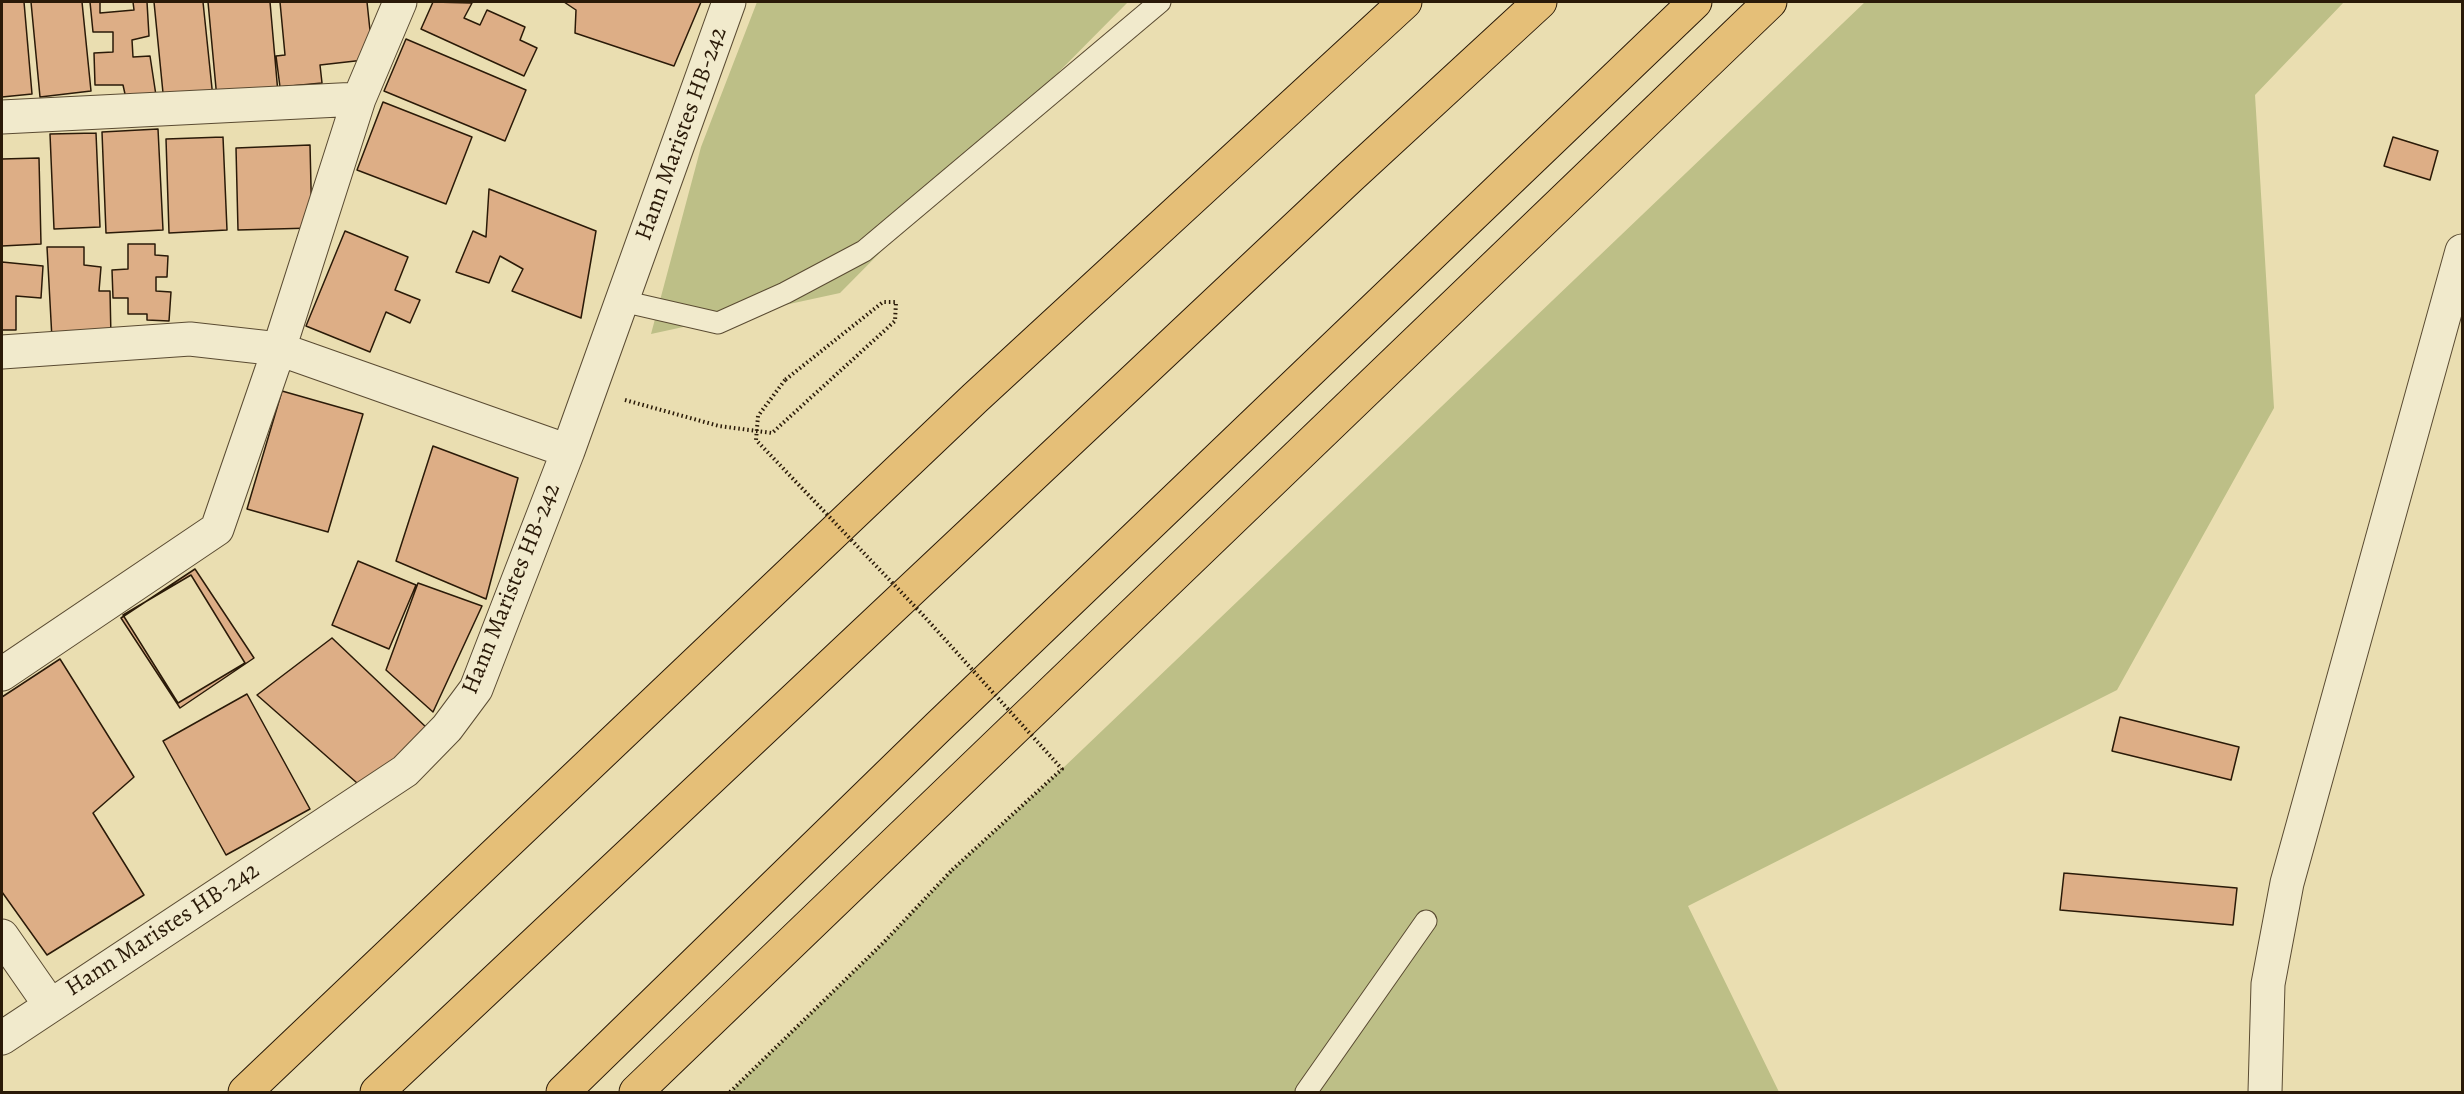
<!DOCTYPE html>
<html>
<head>
<meta charset="utf-8">
<style>
  body { margin:0 }
  #map { position:relative; width:2464px; height:1094px; overflow:hidden; background:#eadeb1; font-family:Alegreya,serif }
  canvas { display:block }
  .frame { position:absolute; inset:0; border:3px solid #2a1a08; pointer-events:none }
</style>
</head>
<body>
<div id="map">
<canvas width="2464" height="1094"></canvas>
<div class="frame"></div>
</div>
<script>
const ctx = document.querySelector('canvas').getContext('2d');
ctx.lineJoin = 'round';
function fillPath(path, color) {
  ctx.fillStyle = color;
  ctx.fill(path, 'evenodd');
}
function shape(rows) {
  const path = new Path2D();
  for (const r of rows) {
    path.moveTo(r[0], r[1]);
    for (let i = 2; i < r.length; i += 2) path.lineTo(r[i], r[i + 1]);
  }
  return path;
}
function trace(path, color, width, dash) {
  ctx.strokeStyle = color;
  ctx.lineWidth = width;
  ctx.lineCap = dash ? 'butt' : 'round';
  ctx.setLineDash(dash || []);
  ctx.stroke(path);
}
function drawText(font, color, halo, rows, align = 'center') {
  ctx.font = font + ' Alegreya,serif';
  ctx.lineWidth = 4.5;
  ctx.setLineDash([]);
  ctx.textBaseline = 'middle';
  ctx.strokeStyle = halo;
  ctx.fillStyle = color;
  for (const [text, x, y, turn = 0] of rows) {
    ctx.save();
    ctx.translate(x, y);
    ctx.rotate((+turn || 0) * Math.PI / 180);
    ctx.textAlign = isNaN(turn) ? turn : align;
    if (halo) ctx.strokeText(text, 0, 0);
    ctx.fillText(text, 0, 0);
    ctx.restore();
  }
}
fillPath(shape([
  [757,2,1128,2,840,293,651,334,701,147],
  [1865,2,2344,2,2255,95,2274,408,2117,690,1688,906,1779,1092,730,1092,884,942,952,870,1062,769]
]), '#bdbf87');
const building = shape([
  [2,2,24,2,32,94,2,97,2,2],
  [31,2,82,2,91,91,40,97,31,2],
  [90,2,100,2,100,13,134,10,133,2,147,2,149,36,132,40,133,57,150,56,157,102,127,103,123,85,95,85,94,53,113,52,113,32,93,32,90,2],
  [154,2,203,2,213,98,164,103,154,2],
  [208,2,270,2,278,93,217,99,208,2],
  [280,2,367,2,373,59,320,65,322,83,280,87,276,56,285,55,280,2],
  [433,2,472,3,464,18,480,25,487,10,525,27,520,40,537,48,524,76,421,29,433,2],
  [564,2,701,2,674,66,575,33,576,10,564,2],
  [406,39,526,90,505,141,384,91,406,39],
  [383,102,472,137,446,204,357,170,383,102],
  [158,129,163,230,106,233,102,132,158,129],
  [96,133,100,227,54,229,50,134,96,133],
  [223,137,227,230,169,233,166,139,223,137],
  [2393,137,2438,151,2430,180,2384,166,2393,137],
  [310,145,312,228,238,230,236,148,310,145],
  [39,158,41,244,2,246,2,159,39,158],
  [489,189,596,231,581,318,512,291,523,269,500,256,489,283,456,272,473,231,486,237,489,189],
  [345,231,408,257,395,290,420,300,410,323,386,312,370,352,306,326,345,231],
  [128,244,155,244,155,255,168,256,167,277,156,277,156,291,171,292,169,321,147,320,147,314,128,314,128,298,113,298,112,270,128,269,128,244],
  [47,247,84,247,84,265,101,267,99,291,110,291,111,338,52,339,47,247],
  [2,262,43,266,41,298,16,296,16,330,2,330,2,262],
  [282,391,363,414,328,532,247,509,282,391],
  [433,446,518,478,486,599,396,561,433,446],
  [358,561,416,585,389,649,332,625,358,561],
  [195,569,254,658,180,708,121,618,195,569],
  [191,575,245,663,178,703,123,615,191,575],
  [418,583,482,606,433,712,386,670,418,583],
  [332,638,428,729,365,790,257,695,332,638],
  [60,659,134,777,93,813,144,895,47,955,2,892,2,697,60,659],
  [247,694,310,809,226,855,163,741,247,694],
  [2120,717,2239,747,2231,780,2112,751,2120,717],
  [2064,873,2237,888,2233,925,2060,910,2064,873]
]);
fillPath(building, '#ddae86');
trace(building, '#2a1a08', 1.5);
const service = shape([
  [622,301,718,323,785,293,864,251,1160,2],
  [1306,1092,1426,921]
]);
const minor = shape([
  [2,117,359,99],
  [2,352,190,339,279,349,568,451],
  [2,674,217,529,279,349,359,99,400,2],
  [2,936,50,1005],
  [2,1038,405,771,447,728,476,689,568,451,729,2],
  [2265,1092,2268,984,2287,883,2462,251]
]);
const trunk = shape([
  [563,1092,938,727,1695,2],
  [636,1092,1770,2]
]);
const motorway = shape([
  [245,1092,975,398,1405,2],
  [377,1092,1350,177,1540,2]
]);
trace(service, '#5a4b32', 23);
trace(minor, '#5a4b32', 35);
trace(trunk, '#2a1a08', 35);
trace(motorway, '#2a1a08', 35);
trace(shape([
  [625,400,719,426,772,433,895,321,896,302,883,302,785,380],
  [730,1092,884,942,952,870]
]), '#2a1a08', 4, [1.5, 3]);
trace(service, '#f1eacc', 21);
trace(minor, '#f1eacc', 33);
trace(trunk, '#e5bf78', 33);
trace(motorway, '#e5bf78', 33);
trace(shape([
  [785,380,758,416,756,440,922,614,1062,769,952,870]
]), '#2a1a08', 4, [1.5, 3]);
drawText('24px', '#2a1a08', '#f1eacc', [
  ["Hann Maristes HB-242",682,134,-70],
  ["Hann Maristes HB-242",512,589,-68],
  ["Hann Maristes HB-242",163,930,-33]
]);
</script>
</body>
</html>
